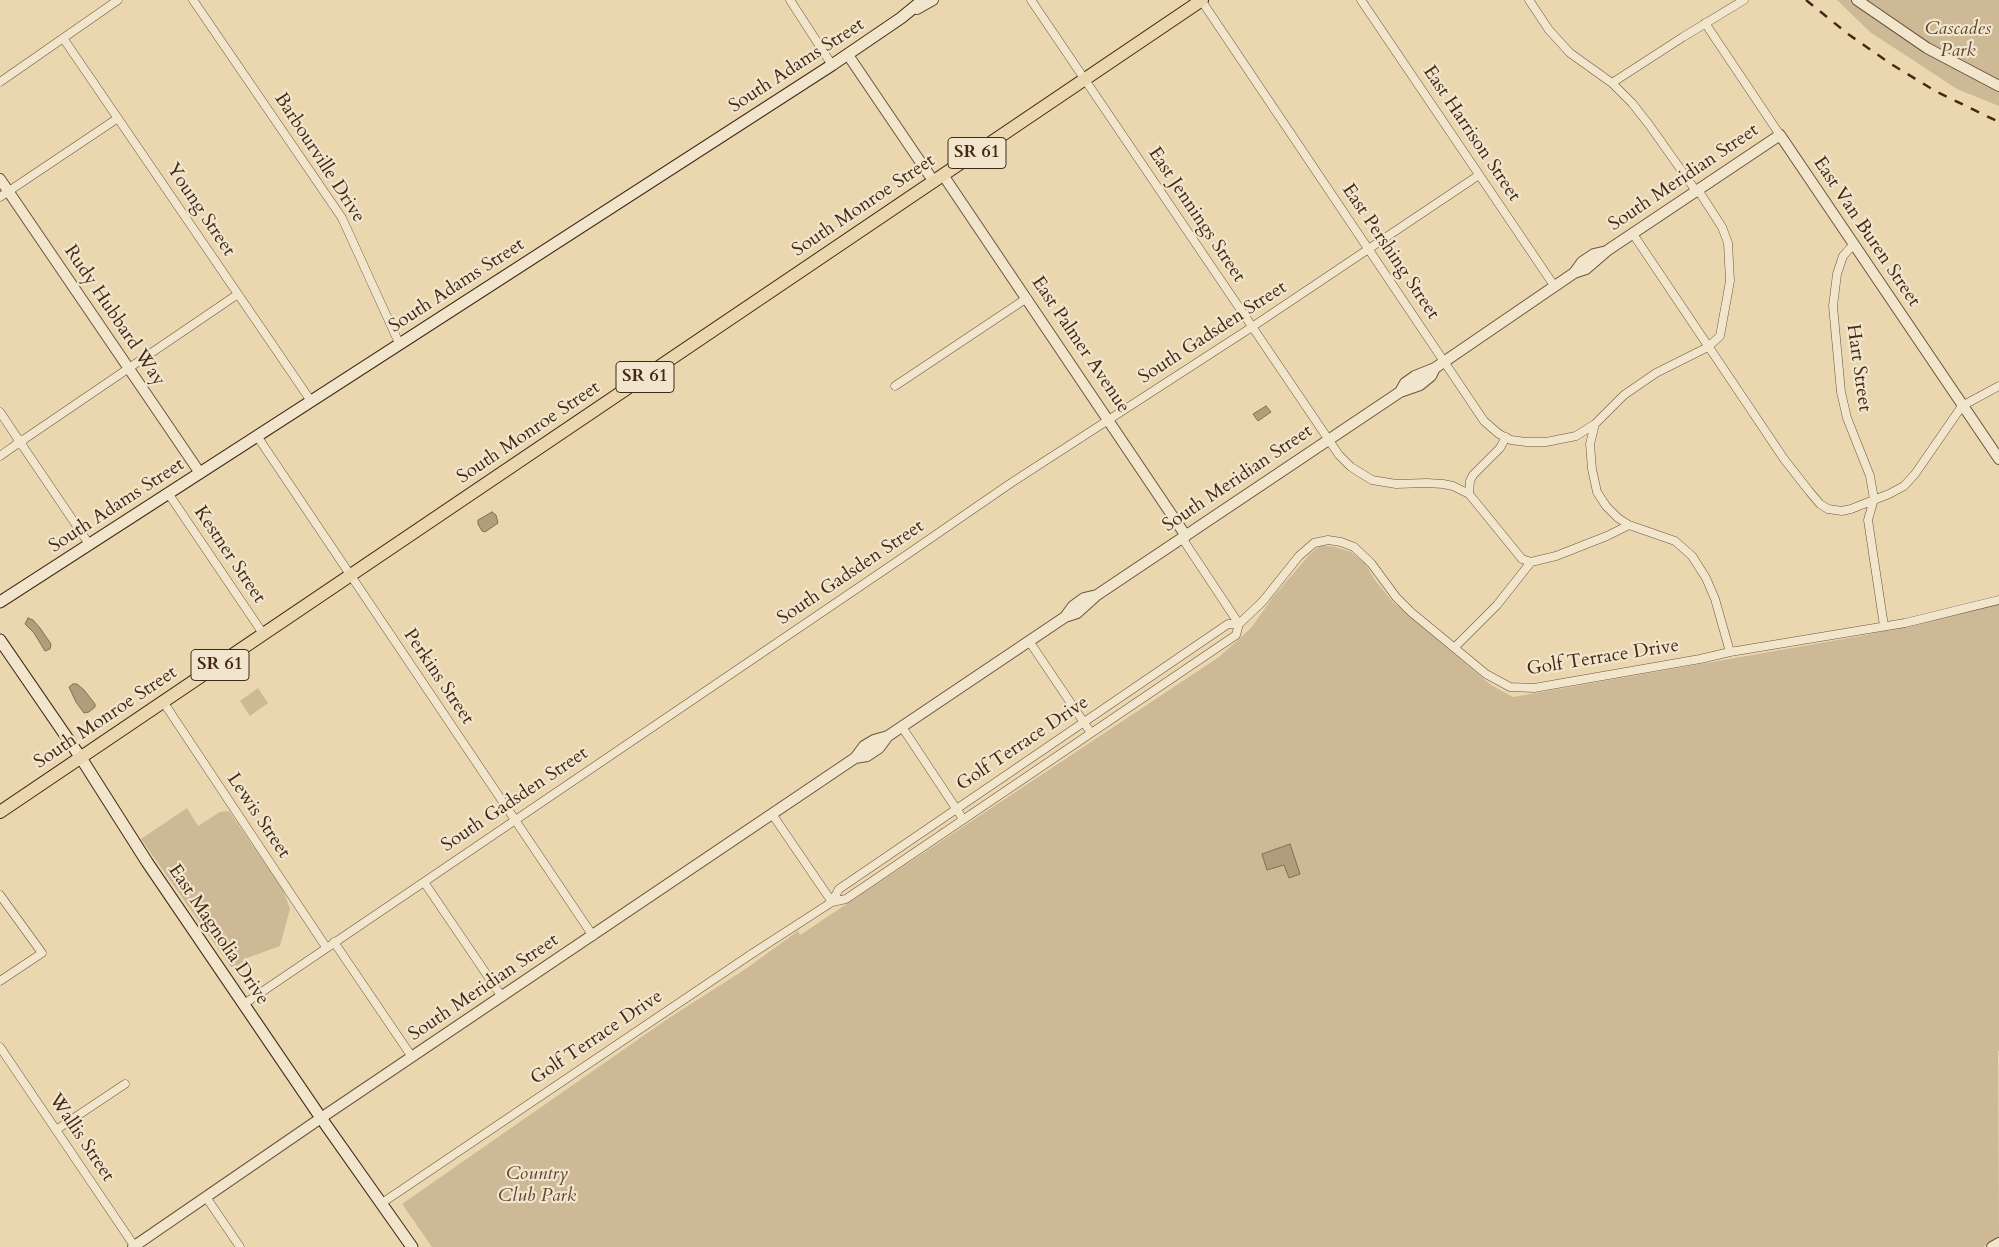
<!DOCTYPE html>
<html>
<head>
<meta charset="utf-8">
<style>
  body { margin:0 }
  canvas { display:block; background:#ead7b0 }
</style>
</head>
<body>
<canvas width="1999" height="1247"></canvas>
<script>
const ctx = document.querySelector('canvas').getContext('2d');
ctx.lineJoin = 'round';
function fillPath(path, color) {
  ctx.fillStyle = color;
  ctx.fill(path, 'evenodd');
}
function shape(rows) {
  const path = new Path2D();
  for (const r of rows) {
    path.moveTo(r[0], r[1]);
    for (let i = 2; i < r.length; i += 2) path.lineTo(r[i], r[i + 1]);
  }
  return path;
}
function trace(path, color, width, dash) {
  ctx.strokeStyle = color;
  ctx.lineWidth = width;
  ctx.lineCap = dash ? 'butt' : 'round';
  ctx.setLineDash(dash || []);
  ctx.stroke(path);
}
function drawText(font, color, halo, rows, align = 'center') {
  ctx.font = font + ' Cardo,serif';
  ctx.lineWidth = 4.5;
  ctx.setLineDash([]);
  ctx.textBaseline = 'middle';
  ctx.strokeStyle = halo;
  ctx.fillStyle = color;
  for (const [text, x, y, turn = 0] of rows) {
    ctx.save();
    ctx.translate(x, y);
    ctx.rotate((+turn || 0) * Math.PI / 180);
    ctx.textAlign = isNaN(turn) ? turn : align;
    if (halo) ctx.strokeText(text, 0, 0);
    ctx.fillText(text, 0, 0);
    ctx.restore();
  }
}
fillPath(shape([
  [1837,0,1999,0,1999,106,1957,89,1870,32],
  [1321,545,1336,547,1351,552,1365,563,1375,580,1392,601,1491,685,1513,697,1866,635,1999,603,1999,1051,1998,1051,1999,1237,1983,1247,432,1247,402,1204,669,1018,747,968,798,931,800,935,1219,657,1251,628,1273,597,1310,554],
  [258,688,268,703,250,716,240,701],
  [187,808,198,826,220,812,229,811,283,890,290,909,280,946,247,958,239,967,231,967,141,839]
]), '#ceb996');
const water = shape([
  [1266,406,1271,412,1258,421,1253,414,1266,406],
  [492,512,496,515,498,523,485,532,482,531,478,524,478,520,492,512],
  [28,618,33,620,40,628,51,644,50,649,45,651,34,633,25,624,28,618],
  [73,684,77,684,84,690,95,704,95,707,89,712,84,713,76,702,69,687,73,684],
  [1290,844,1300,874,1289,878,1284,865,1267,870,1262,854,1290,844]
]);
fillPath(water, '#b19c7c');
trace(water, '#856e54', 1);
const minor = shape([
  [193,0,342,218,399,343],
  [790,0,832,65],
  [1031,0,1339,455,1351,467,1372,480,1396,484,1427,483,1443,484,1453,486,1469,494],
  [1201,0,1484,421,1499,434,1511,440,1526,442,1546,442,1576,436,1595,424],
  [1361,0,1555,287],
  [1529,0,1549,30,1570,53,1612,83,1632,103,1650,126,1696,191],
  [1705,23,1780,135],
  [63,38,311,401],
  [0,82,118,0],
  [1612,83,1683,37,1744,0],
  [0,197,118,118],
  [1633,234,1784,459,1809,491,1820,504,1828,509,1842,511,1851,509,1889,494,1904,486,1915,474,1962,406,1999,386],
  [1854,244,1843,256,1837,274,1833,306,1841,392,1847,418,1870,476,1874,499,1868,520,1884,626],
  [895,386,1027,298],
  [0,412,18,439,23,440,22,445,17,444,18,439],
  [257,436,593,936],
  [1506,437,1500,448,1473,475,1470,481,1469,494,1522,559,1531,562],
  [23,440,238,294],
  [22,445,89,544],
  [0,456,17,444],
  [168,493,264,635],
  [1629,525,1618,518,1606,506,1597,492,1592,469,1590,444,1595,424,1624,395,1656,373,1708,347,1720,336,1730,281,1728,243,1722,227,1698,190],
  [1182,538,1239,624],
  [1029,641,1091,733],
  [1455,647,1497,605,1531,562,1556,556,1607,536,1629,525,1675,541,1692,556,1706,578,1715,599,1730,652],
  [164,703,326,947],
  [902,727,963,819],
  [772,814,832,902],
  [424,882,502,997],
  [0,895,42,953,0,981],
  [832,902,839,889,1228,624,1239,624],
  [334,942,412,1057],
  [244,1004,902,558,1011,483,1252,327,1479,175],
  [0,1047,135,1247],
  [56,1130,125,1084],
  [206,1197,240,1247],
  [382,1203,750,955,832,902,846,899,1236,635,1239,624,1263,601,1299,556,1314,543,1328,540,1341,542,1354,547,1371,563,1396,597,1411,612,1486,674,1510,687,1534,688,1700,659,1730,652,1905,623,1999,600]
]);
const tertiary = shape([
  [1857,0,1927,48,1999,86],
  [917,9,933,0],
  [848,55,934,182],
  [943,175,1186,536],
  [0,179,200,473],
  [1574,273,1582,262,1594,254,1607,251],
  [1400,392,1420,385,1431,376,1435,368],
  [1065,617,1073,606,1084,598,1097,595],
  [855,758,867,756,879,748,888,736],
  [133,1247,321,1118,855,758,864,746,874,740,888,736,1065,617,1077,613,1097,595,1400,392,1405,383,1415,376,1435,368,1574,273,1586,269,1608,250,1780,135,1999,459],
  [1992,1247,1999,1243]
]);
const secondary = shape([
  [0,602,832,65,901,18,923,0],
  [0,640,81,758,147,862,321,1118,412,1247]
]);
const primary = shape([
  [0,812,1202,0]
]);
trace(minor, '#6d543d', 9);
trace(tertiary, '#6d543d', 12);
trace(secondary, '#432817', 13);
trace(primary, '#432817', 14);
trace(minor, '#f1e5cc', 8);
trace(tertiary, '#f1e5cc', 10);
trace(secondary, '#f1e5cc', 11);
trace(primary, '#ead7b0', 12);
trace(shape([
  [1806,0,1848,34,1891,64,1937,92,1999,122]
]), '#432817', 2.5, [9, 9]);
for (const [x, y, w] of [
  [977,153,58],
  [645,377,58],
  [220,665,58]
]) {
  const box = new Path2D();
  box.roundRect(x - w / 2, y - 15.5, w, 31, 4);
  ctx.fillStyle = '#f1e5cc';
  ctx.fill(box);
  trace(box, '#432817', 1);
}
drawText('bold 18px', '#432817', null, [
  ["SR 61",977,153],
  ["SR 61",645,377],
  ["SR 61",220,665]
]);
drawText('italic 19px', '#5f4530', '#f1e5cc', [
  ["Cascades",1958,30],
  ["Park",1958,52],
  ["Country",537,1175],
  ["Club Park",537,1197]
]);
drawText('19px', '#432817', '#f1e5cc', [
  ["South Adams Street",797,66,-33],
  ["East Harrison Street",1471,134,56],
  ["Barbourville Drive",319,158,57],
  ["South Meridian Street",1684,178,-34],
  ["South Monroe Street",864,206,-34],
  ["Young Street",200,210,56],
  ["East Jennings Street",1196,215,56],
  ["East Van Buren Street",1866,232,56],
  ["East Pershing Street",1390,252,56],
  ["South Adams Street",457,286,-33],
  ["Rudy Hubbard Way",114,316,56],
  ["South Gadsden Street",1213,333,-33],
  ["East Palmer Avenue",1080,345,56],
  ["Hart Street",1858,368,82],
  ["South Monroe Street",529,433,-34],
  ["South Meridian Street",1238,479,-34],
  ["South Adams Street",117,506,-33],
  ["Kestner Street",229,555,56],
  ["South Gadsden Street",851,573,-34],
  ["Golf Terrace Drive",1603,658,-9],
  ["Perkins Street",438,677,56],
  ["South Monroe Street",106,718,-34],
  ["Golf Terrace Drive",1023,744,-34],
  ["South Gadsden Street",515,800,-34],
  ["Lewis Street",258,816,56],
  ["East Magnolia Drive",218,935,56],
  ["South Meridian Street",484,988,-34],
  ["Golf Terrace Drive",597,1038,-34],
  ["Wallis Street",81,1138,56]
]);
</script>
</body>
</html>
